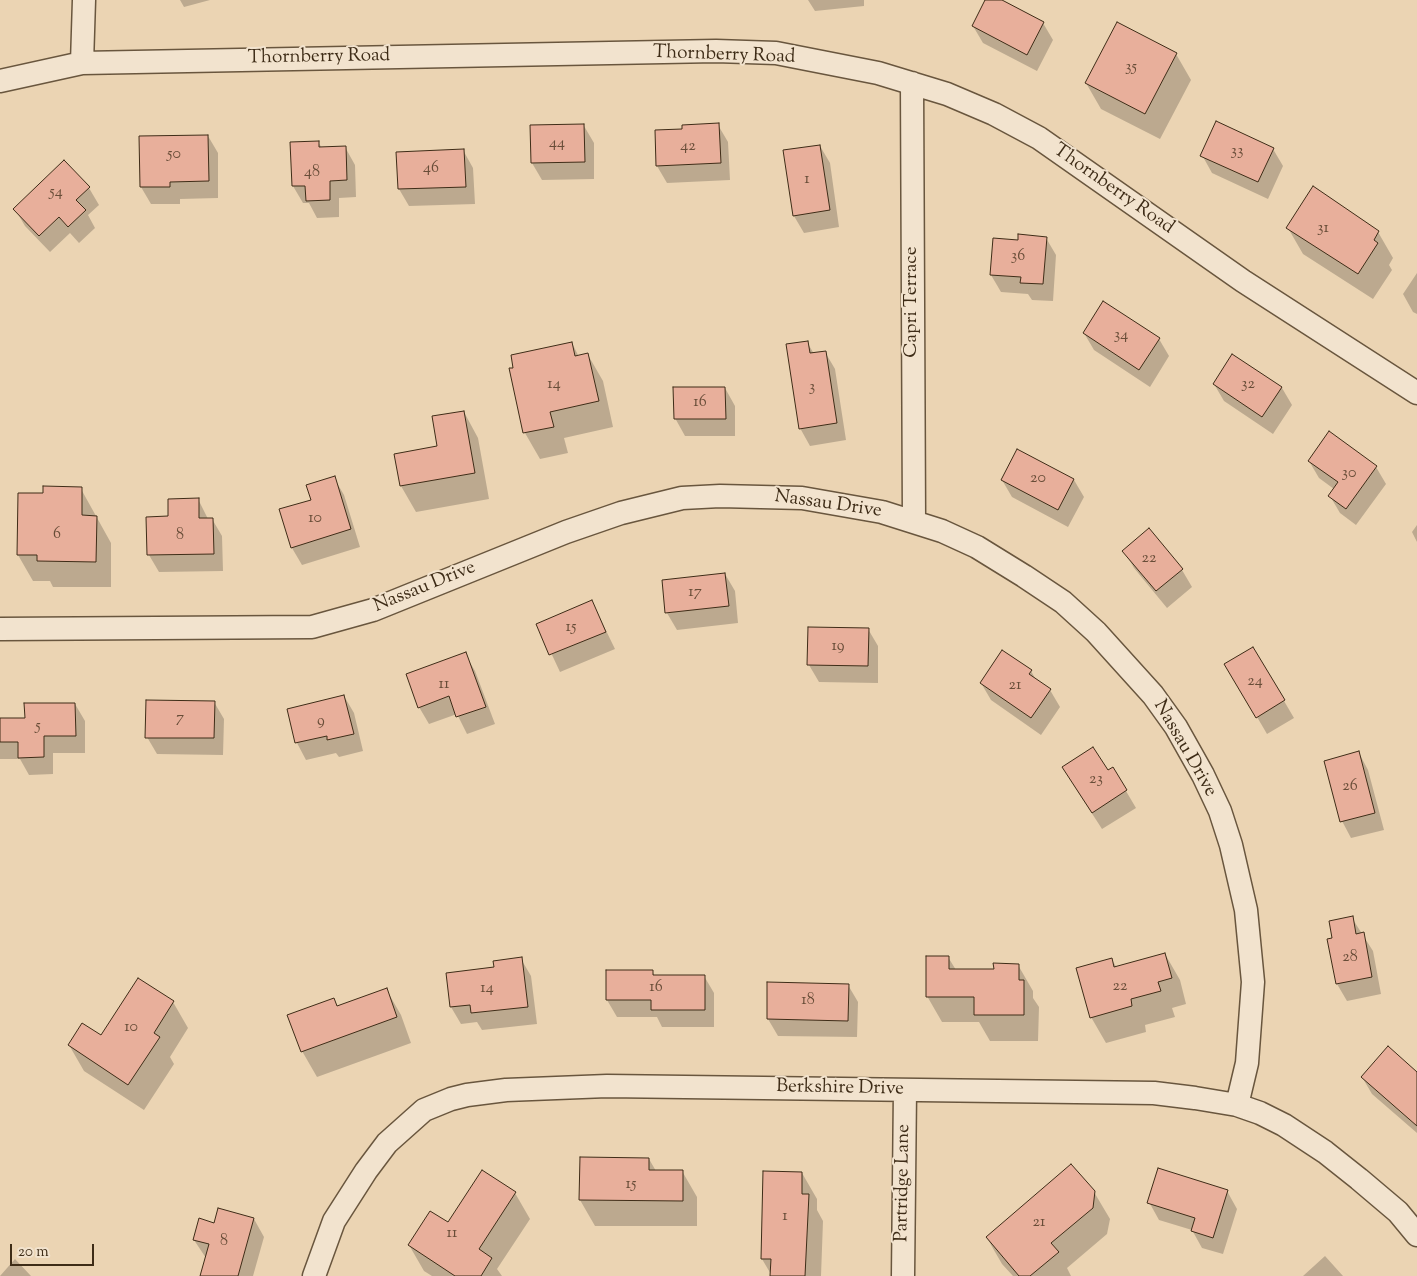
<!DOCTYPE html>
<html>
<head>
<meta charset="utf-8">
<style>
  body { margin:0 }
  #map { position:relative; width:1417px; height:1276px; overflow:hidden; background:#ebd4b3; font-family:"Sorts Mill Goudy",serif }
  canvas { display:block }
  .scale { position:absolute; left:10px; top:1244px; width:84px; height:22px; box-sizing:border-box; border:2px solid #3e2c17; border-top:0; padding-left:6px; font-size:15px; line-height:18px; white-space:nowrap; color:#3e2c17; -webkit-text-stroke:4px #f2e3ce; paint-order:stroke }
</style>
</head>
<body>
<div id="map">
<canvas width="1417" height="1276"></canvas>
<div class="scale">20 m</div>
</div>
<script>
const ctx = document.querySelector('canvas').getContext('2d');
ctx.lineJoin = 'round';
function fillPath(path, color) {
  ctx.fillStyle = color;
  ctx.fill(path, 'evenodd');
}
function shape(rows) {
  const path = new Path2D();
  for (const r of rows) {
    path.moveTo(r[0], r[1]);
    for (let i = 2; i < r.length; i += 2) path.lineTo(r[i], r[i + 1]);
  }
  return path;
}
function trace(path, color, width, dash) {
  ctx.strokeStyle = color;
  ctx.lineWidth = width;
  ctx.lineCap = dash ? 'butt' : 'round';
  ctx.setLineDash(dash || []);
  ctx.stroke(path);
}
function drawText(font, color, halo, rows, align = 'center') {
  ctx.font = font + ' "Sorts Mill Goudy",serif';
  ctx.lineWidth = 4;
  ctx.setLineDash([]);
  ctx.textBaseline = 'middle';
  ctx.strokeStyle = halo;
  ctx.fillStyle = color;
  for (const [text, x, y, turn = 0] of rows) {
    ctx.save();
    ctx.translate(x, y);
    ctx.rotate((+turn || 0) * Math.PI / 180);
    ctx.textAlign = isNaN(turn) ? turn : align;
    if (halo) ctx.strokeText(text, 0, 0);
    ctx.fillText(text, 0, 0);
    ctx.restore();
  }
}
fillPath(shape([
  [180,0,210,0,184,7],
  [808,0,864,0,864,6,815,11],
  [987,0,1000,0,1043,23,1053,40,1037,71,983,43,973,26],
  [1176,54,1191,80,1160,139,1101,109,1086,83],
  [718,125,728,142,730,180,667,183,657,166,684,130],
  [584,126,594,143,594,179,542,180,532,163],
  [208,136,218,153,218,198,180,199,180,204,151,204,141,187],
  [318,142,322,148,345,147,355,165,356,197,339,198,339,217,317,218,309,203,303,203,293,186],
  [820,146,830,163,839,227,804,233,794,216],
  [1273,149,1283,166,1268,199,1212,173,1202,155],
  [463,150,473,168,475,204,409,206,399,189,398,153],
  [1314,187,1378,232,1393,258,1389,265,1392,270,1373,299,1303,254,1288,228],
  [89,188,99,205,88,215,95,228,79,243,70,233,50,252,25,226,15,209],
  [1046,238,1056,255,1053,301,1032,300,1028,294,1001,292,991,275,1019,241],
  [1417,273,1417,314,1413,312,1403,294],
  [1084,333,1159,339,1169,356,1150,387,1094,350],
  [807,342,814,354,825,352,835,369,846,440,810,446,800,428],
  [572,343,579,357,588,355,603,381,613,427,564,438,568,453,540,459,525,433,511,369],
  [1232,356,1282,388,1292,405,1273,434,1224,401,1214,384],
  [725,388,735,406,735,436,685,436,675,418],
  [464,412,478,438,489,499,416,512,401,486,438,447],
  [1018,451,1074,480,1084,497,1068,527,1012,497,1002,480],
  [1309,461,1376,467,1386,484,1356,525,1340,513,1330,496,1334,489,1319,478],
  [334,478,344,495,360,547,302,565,292,548,281,510,312,500],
  [81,489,111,543,111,587,53,587,50,581,33,581,18,555,44,494],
  [198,499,208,519,212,519,222,536,223,571,159,572,149,555,170,517],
  [1417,525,1417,542,1412,532],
  [1124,551,1182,570,1192,587,1167,608,1134,568],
  [725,574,735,591,738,623,677,630,667,613],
  [592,602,615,649,560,672,538,625],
  [809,628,868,629,878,646,878,683,819,682,809,665],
  [1253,648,1294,718,1267,734,1226,664],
  [465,654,475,671,495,724,467,734,457,714,429,724,419,707],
  [1031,671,1036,680,1050,690,1060,707,1041,735,991,700,981,683],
  [344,696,354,713,363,751,339,757,336,753,306,760,297,743,289,710],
  [214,702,224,719,223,755,157,754,147,737],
  [75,704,85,721,85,753,53,753,53,774,29,775,20,759,0,759,0,719,26,719],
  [1359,753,1368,770,1384,830,1351,838,1342,821],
  [1113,769,1136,808,1102,829,1073,784],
  [1352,918,1373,951,1381,994,1347,1001,1337,984,1334,939],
  [1165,954,1180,980,1186,1004,1172,1008,1175,1017,1145,1025,1146,1032,1106,1043,1091,1017,1112,960,1117,968],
  [948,957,956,970,995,970,1018,965,1033,991,1033,998,1039,1007,1038,1041,990,1041,979,1022,942,1022,927,996],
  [521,959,531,976,537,1024,482,1030,477,1022,461,1024,451,1007,495,968],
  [652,971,655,976,704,976,714,993,714,1027,662,1027,657,1017,617,1017,607,1000],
  [848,985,858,1002,857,1037,778,1036,768,1019],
  [386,989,401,1015,411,1043,317,1077,302,1051,334,1000,338,1007],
  [173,1002,188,1028,170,1057,174,1064,144,1110,84,1071,69,1045,101,1037],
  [1417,1073,1417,1133,1372,1094,1362,1077],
  [649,1159,656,1171,682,1171,697,1197,697,1226,595,1226,580,1200],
  [802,1173,817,1199,817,1210,823,1221,821,1276,772,1276,762,1259],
  [1227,1191,1237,1209,1223,1254,1202,1248,1192,1230,1159,1220,1149,1202],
  [1094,1192,1110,1219,1107,1234,1067,1268,1071,1276,1013,1276,1002,1264,987,1238],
  [515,1193,530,1219,497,1269,502,1276,432,1276,424,1271,409,1245],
  [219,1209,254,1219,264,1237,253,1276,201,1276,206,1258,194,1240,215,1224],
  [1325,1256,1343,1276,1303,1276],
  [15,1259,31,1276,0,1276]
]), '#0003');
const building = shape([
  [985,0,1002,0,1044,22,1027,55,972,26,985,0],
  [1117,22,1177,53,1145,114,1085,83,1117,22],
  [1216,121,1274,148,1258,182,1200,156,1216,121],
  [719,123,721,163,656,166,655,130,682,129,682,125,719,123],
  [584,124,585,162,531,163,530,125,584,124],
  [208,135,209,181,170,182,170,187,140,187,139,136,208,135],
  [319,141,319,147,346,146,347,180,330,181,330,200,306,201,305,186,292,186,290,142,319,141],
  [820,145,830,210,793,216,783,150,820,145],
  [464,149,466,187,398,189,396,152,464,149],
  [64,160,90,187,76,200,86,210,68,227,59,217,39,236,13,209,64,160],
  [1313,186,1379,231,1374,240,1378,243,1358,274,1286,228,1313,186],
  [1018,234,1047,237,1043,284,1020,283,1021,277,990,275,993,238,1018,240,1018,234],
  [1103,301,1160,338,1139,370,1083,333,1103,301],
  [808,341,810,353,826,351,837,423,799,429,786,344,808,341],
  [572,342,575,356,588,353,599,401,550,412,554,427,523,433,509,368,513,368,511,355,572,342],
  [1232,354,1282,387,1262,417,1213,384,1232,354],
  [673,387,725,387,726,419,674,419,673,387],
  [464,411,475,473,400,486,394,454,437,446,432,416,464,411],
  [1329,431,1377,466,1346,509,1328,496,1338,482,1308,461,1329,431],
  [1017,449,1074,479,1058,510,1001,480,1017,449],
  [335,476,351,529,291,548,279,509,311,500,306,485,335,476],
  [43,486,82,487,82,515,97,516,96,562,37,561,37,555,17,555,18,493,43,493,43,486],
  [199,498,199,518,213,518,214,554,147,555,146,517,168,516,168,499,199,498],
  [1149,528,1183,569,1156,591,1122,551,1149,528],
  [725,573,729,606,665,613,662,580,725,573],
  [592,600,606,632,549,655,536,624,592,600],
  [808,627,869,628,868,666,807,665,808,627],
  [1253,647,1285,700,1256,718,1224,664,1253,647],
  [1002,650,1032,670,1029,674,1051,689,1031,718,980,683,1002,650],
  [466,652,486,707,456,717,449,696,418,708,406,674,466,652],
  [344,695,354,734,327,740,327,736,295,743,287,709,344,695],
  [146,700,215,701,214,738,145,738,146,700],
  [24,703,75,703,76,736,44,736,44,757,18,758,18,742,0,742,0,718,25,718,24,703],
  [1093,747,1108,770,1113,767,1127,790,1092,813,1062,767,1093,747],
  [1359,751,1375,813,1340,822,1324,761,1359,751],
  [1353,916,1356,934,1364,932,1372,977,1336,984,1327,939,1332,938,1329,921,1353,916],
  [1165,953,1172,978,1158,982,1161,991,1131,999,1132,1006,1090,1018,1076,968,1112,958,1114,967,1165,953],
  [926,956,949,956,949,969,994,969,993,963,1019,964,1019,980,1024,980,1024,1015,974,1015,974,997,926,997,926,956],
  [522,957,528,1007,471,1013,470,1005,450,1007,446,973,494,967,493,961,522,957],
  [606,970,653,970,653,975,705,975,705,1010,651,1010,651,1000,606,1000,606,970],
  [138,978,174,1001,154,1033,160,1037,128,1085,68,1045,82,1023,101,1035,138,978],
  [767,982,849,984,848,1021,767,1019,767,982],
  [387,988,397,1017,301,1052,287,1015,334,998,337,1006,387,988],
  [1388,1046,1417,1072,1417,1126,1361,1077,1388,1046],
  [580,1157,649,1158,649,1170,683,1170,683,1201,579,1200,580,1157],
  [1071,1164,1095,1191,1093,1208,1051,1243,1059,1252,1030,1276,1019,1276,986,1237,1071,1164],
  [1158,1168,1228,1190,1213,1238,1191,1231,1195,1218,1147,1203,1158,1168],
  [482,1170,516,1192,479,1249,492,1258,481,1276,455,1276,408,1245,430,1211,448,1222,482,1170],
  [763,1171,802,1172,802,1194,809,1194,805,1276,770,1276,771,1259,761,1259,763,1171],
  [218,1208,254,1218,238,1276,200,1276,209,1244,193,1240,199,1218,214,1223,218,1208]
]);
fillPath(building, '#e8af9b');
trace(building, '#3e2c17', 1);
const minor = shape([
  [82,63,84,0],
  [0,81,82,63,716,51,776,53,878,73,947,94,994,114,1039,138,1243,281,1417,393],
  [912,83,914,521],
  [0,629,312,627,373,610,566,532,621,513,682,498,720,496,802,498,882,512,942,531,977,547,1024,576,1063,602,1096,632,1153,695,1176,727,1203,775,1220,811,1231,845,1246,910,1253,982,1247,1063,1237,1105],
  [314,1276,334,1221,366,1171,387,1143,424,1110,451,1099,467,1095,506,1090,607,1086,1154,1093,1195,1098,1237,1105,1260,1113,1284,1125,1325,1152,1359,1179,1398,1212,1417,1235],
  [903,1276,905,1090]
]);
trace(minor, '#69563e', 25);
trace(minor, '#f2e3ce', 22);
drawText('16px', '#684d38', null, [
  ["35",1131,68],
  ["44",557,144],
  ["42",688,147],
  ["33",1237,152],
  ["50",174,155],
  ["46",431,169],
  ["48",312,173],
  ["1",807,180],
  ["54",56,193],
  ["31",1323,229],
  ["36",1018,257],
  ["34",1121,336],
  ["14",554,385],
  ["32",1248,385],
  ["3",812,388],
  ["16",700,403],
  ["30",1349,474],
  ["20",1038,479],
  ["10",315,519],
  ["6",57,535],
  ["8",180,536],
  ["22",1149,559],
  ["17",695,593],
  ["15",571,628],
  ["19",838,647],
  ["24",1255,682],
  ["11",444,685],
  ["21",1015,686],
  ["7",180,719],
  ["9",321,722],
  ["5",38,727],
  ["23",1096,780],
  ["26",1350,787],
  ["28",1350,958],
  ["22",1120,987],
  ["16",656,988],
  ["14",487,989],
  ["18",808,1001],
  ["10",131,1028],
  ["15",631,1185],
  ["1",785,1217],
  ["21",1039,1223],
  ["11",452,1234],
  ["8",224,1242]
]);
drawText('19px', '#3e2c17', '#f2e3ce', [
  ["Thornberry Road",724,56,2],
  ["Thornberry Road",319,58,-1],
  ["Thornberry Road",1113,190,35],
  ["Capri Terrace",913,302,-90],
  ["Nassau Drive",828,505,8],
  ["Nassau Drive",425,588,-22],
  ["Nassau Drive",1184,749,60],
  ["Berkshire Drive",840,1089,1],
  ["Partridge Lane",904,1183,-89]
]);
</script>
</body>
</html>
